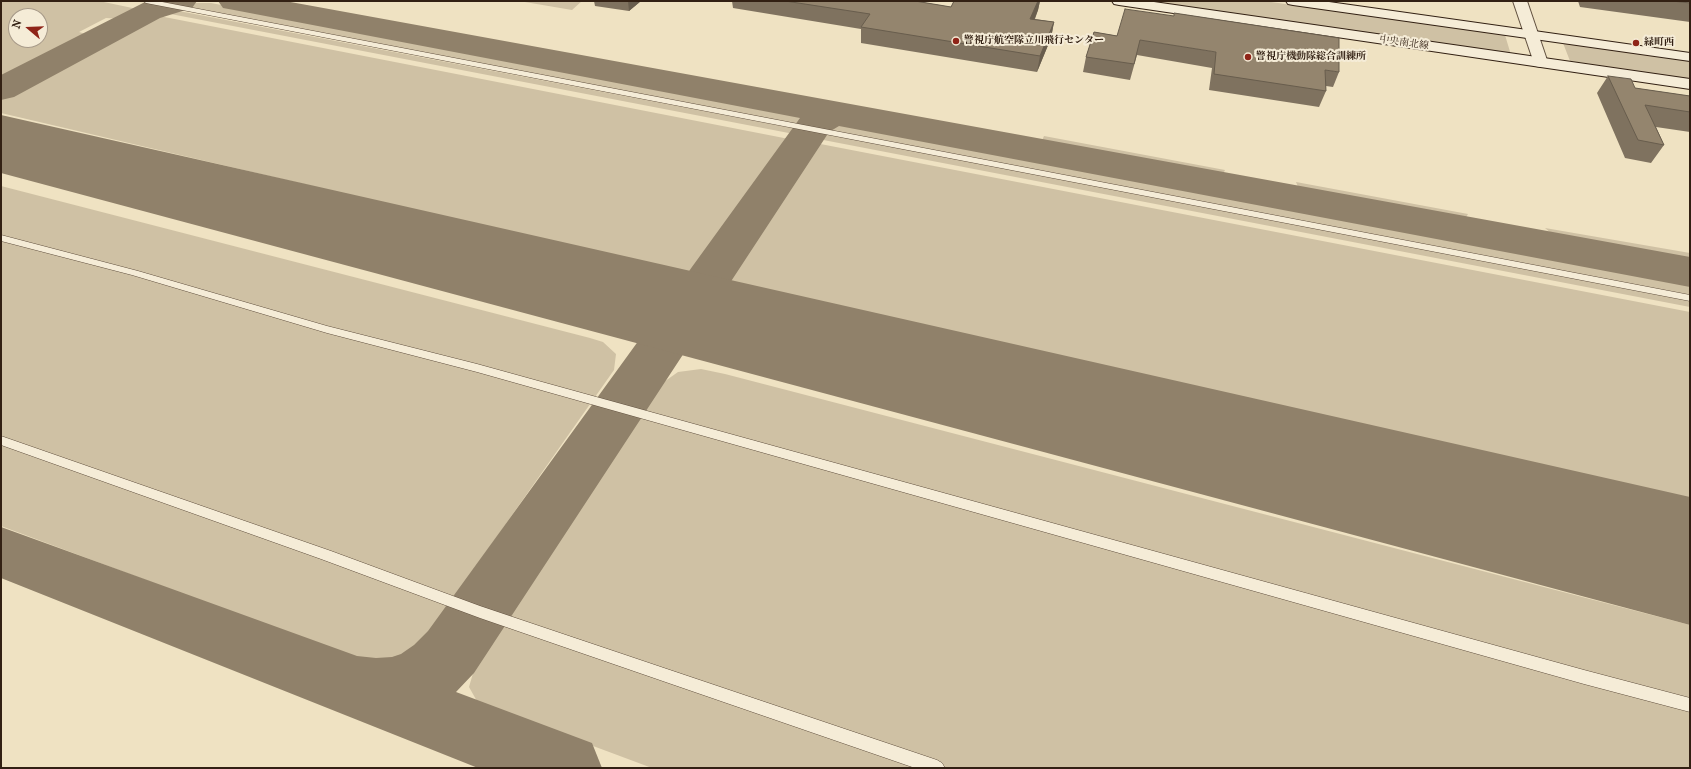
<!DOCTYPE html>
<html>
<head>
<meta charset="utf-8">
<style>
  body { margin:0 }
  #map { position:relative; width:1691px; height:769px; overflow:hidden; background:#efe2c2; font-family:"IM FELL French Canon",serif }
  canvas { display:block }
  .frame { position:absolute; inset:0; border:2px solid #322013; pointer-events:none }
  .north { position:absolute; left:8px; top:8px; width:40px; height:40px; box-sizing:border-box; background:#f5ecd7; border:1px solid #a79a89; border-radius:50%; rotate:289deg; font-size:11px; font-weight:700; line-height:16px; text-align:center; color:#322013 }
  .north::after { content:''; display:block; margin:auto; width:14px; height:18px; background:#8f2418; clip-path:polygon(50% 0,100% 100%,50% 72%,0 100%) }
</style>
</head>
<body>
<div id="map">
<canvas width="1691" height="769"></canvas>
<div class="frame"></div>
<div class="north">N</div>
</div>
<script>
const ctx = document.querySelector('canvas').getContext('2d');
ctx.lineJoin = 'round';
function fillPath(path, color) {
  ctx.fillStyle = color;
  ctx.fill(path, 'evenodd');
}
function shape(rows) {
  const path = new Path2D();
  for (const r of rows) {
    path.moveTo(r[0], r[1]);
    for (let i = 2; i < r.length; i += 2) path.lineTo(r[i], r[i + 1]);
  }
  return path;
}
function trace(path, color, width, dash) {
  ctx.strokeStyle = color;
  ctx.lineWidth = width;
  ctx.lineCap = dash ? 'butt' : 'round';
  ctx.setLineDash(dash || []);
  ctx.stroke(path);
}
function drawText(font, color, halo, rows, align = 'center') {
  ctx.font = font + ' "IM FELL French Canon","Noto Serif JP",serif';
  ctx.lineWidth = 4;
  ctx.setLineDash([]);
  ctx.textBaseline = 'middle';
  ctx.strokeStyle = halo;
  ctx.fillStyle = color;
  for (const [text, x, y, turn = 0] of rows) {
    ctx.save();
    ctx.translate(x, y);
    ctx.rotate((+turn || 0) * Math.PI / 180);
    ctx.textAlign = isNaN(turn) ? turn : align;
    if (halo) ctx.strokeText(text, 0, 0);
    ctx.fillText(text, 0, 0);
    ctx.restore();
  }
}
fillPath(shape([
  [1,1,99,1,142,10,122,19,106,18,79,32,89,35,88,37,1,83],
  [16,16,40,16,40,40,16,40],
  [519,1,582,1,572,10],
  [1138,1,1264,1,1505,35,1511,55],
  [195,3,211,3,789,112,798,115,802,119,800,125,173,6],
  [303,7,332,11,325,16,297,11],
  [163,8,797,129,794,134,155,11],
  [149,14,789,139,706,257,689,271,674,271,1,113,1,92],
  [390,22,432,30,426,35,384,26],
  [444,31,487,39,480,44,436,37],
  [496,41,540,50,534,54,490,46],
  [1563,43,1690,61,1690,79,1570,61],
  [551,51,596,59,590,65,544,56],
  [608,62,647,69,642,74,603,66],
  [834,121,1681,279,1690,281,1690,295,819,130,827,123],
  [816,132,1690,300,1690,307,813,138],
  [1044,136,1225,170,1223,174,1212,179,1040,145],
  [810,142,1690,312,1690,511,735,287,725,281,723,275,726,267],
  [1296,182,1468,214,1465,219,1451,222,1310,196,1299,189],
  [1,186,590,338,603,342,616,354,614,370,427,636,408,653,388,662,360,660,1,526],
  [1545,228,1690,253,1690,267,1569,245,1558,239],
  [701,369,725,374,1690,625,1690,768,652,768,478,703,469,687,476,663,661,384,678,372]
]), '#cfc1a4');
fillPath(shape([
  [147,1,197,1,192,8,160,18,14,97,1,100,1,75,147,1],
  [218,1,285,1,1690,257,1690,287,839,126,829,132,474,673,456,692,592,743,602,768,478,768,1,578,1,527,357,656,376,658,392,657,401,654,414,645,428,631,800,118,234,10,223,8,218,1]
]), '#90816a');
fillPath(shape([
  [1,115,1690,497,1690,625,1,173,1,115]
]), '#90816a');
const service = shape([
  [143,1,157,1,1690,295,1690,301,146,3,143,1],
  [1,235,138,271,327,326,477,364,1584,670,1690,698,1690,712,1584,684,477,372,327,333,132,275,1,241,1,235],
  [1,436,331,551,480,606,937,760,942,763,945,768,915,768,480,618,321,559,1,445,1,436]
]);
const tertiary = shape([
  [1513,1,1527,1,1548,63,1546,66,1541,67,1536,66,1534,63,1513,1]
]);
const secondary = shape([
  [1112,1,1147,1,1690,79,1690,89,1119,5,1114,4,1112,1],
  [1286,1,1322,1,1690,53,1690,61,1293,5,1288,4,1286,1]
]);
trace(service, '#61503f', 1);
trace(tertiary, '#61503f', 2);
trace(secondary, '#322013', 2);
fillPath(service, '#f5ecd7');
fillPath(tertiary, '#f5ecd7');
fillPath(secondary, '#f5ecd7');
fillPath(shape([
  [594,1,641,1,629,11,595,6],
  [732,1,915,1,951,7,954,1,1040,1,1038,10,1035,19,1054,22,1051,38,1037,72,861,43,861,29,733,8],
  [1578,1,1690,1,1690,22,1580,7],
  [1094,32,1339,72,1333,87,1326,86,1326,91,1319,107,1209,90,1212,68,1137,55,1130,80,1083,72,1086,57],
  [1608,76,1635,88,1690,96,1690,132,1656,127,1664,145,1651,163,1625,158,1597,93]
]), '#7f725f');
fillPath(shape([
  [628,1,641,1,629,11],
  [1038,1,1040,1,1038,10,1028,35,1030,19],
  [1054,22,1051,38,1037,72,1040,56]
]), '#685d4d');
const building = shape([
  [785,1,915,1,951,7,954,1,1038,1,1030,19,1054,22,1040,56,861,27,870,14,785,1],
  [1672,1,1690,1,1690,3,1672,1],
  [1125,9,1174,16,1174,13,1339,38,1339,72,1325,70,1326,91,1214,74,1216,52,1140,40,1134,64,1086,57,1094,32,1117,36,1125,9],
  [1608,76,1631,79,1635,88,1690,96,1690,112,1645,105,1664,145,1638,140,1608,76]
]);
fillPath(building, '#94856e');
trace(building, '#685d4d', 1);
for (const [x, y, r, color] of [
  [956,41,4,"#8f2418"],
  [1636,43,4,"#8f2418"],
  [1248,57,4,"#8f2418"]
]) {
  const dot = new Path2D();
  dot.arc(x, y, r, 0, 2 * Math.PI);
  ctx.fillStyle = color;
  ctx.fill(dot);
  trace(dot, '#f5ecd7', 1.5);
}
drawText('bold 10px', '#322013', '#f5ecd7', [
  ["警視庁航空隊立川飛行センター",964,41],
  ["緑町西",1644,43],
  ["警視庁機動隊総合訓練所",1256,57]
], 'left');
drawText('10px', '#322013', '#f5ecd7', [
  ["中央南北線",1404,43,8]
]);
</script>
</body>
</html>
